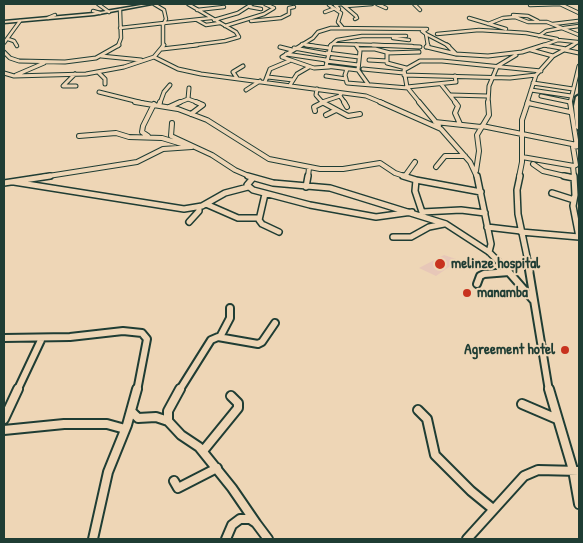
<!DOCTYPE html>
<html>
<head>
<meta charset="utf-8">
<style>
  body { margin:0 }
  #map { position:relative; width:583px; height:543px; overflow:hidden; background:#eed6b6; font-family:"Patrick Hand",sans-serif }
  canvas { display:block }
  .frame { position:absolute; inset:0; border:5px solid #1f3d34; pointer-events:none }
</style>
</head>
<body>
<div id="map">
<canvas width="583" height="543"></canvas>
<div class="frame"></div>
</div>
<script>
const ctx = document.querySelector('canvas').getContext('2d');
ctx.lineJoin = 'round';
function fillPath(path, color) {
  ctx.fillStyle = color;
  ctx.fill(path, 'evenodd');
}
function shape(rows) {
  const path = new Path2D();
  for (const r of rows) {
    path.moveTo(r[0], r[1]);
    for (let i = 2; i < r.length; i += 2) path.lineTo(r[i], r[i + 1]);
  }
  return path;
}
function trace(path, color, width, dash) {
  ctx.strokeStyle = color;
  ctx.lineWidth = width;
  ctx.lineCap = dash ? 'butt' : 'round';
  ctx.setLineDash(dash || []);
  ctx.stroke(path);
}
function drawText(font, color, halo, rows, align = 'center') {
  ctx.font = font + ' "Patrick Hand",sans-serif';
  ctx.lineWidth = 4;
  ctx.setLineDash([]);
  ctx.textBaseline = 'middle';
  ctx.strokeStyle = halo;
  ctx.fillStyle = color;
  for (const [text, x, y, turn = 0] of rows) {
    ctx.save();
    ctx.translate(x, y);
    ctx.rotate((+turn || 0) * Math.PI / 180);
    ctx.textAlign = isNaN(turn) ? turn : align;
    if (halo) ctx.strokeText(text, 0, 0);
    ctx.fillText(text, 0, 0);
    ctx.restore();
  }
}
fillPath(shape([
  [444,255,459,260,436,276,419,268]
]), '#e7c7b8');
const minorFar5 = shape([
  [98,4,109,12],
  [154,4,164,10,166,19,163,25,163,46],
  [377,4,386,8],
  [414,4,420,10],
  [560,4,579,13],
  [329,5,341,13,338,22,342,27],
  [530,5,561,4],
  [346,6,372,4],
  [250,7,261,9],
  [197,10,224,7],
  [93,11,100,13],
  [338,11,339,9,335,5,342,4,356,16,357,18,355,19],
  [325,12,333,9],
  [513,15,528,16,538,21],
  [48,18,55,15],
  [469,18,506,29],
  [197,20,206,25,220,23],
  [214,20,238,13,252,4],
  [251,21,281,18,289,14,289,8,294,7],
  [164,23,211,18],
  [488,24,503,18,515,17,528,22,547,22,579,35],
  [553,24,578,21],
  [225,26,264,14,274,8,265,4],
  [120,28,164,23],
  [564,28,579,26],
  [422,31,426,34,428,46],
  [426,34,449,46],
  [437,34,479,30,526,33,557,39],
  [539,36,546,31,562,28],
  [393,38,409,40],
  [8,39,14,41,17,46],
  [4,43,20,21],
  [302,44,314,46],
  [333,44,412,46],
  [544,45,548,46],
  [118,46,121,38,120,10],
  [187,46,225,41,239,37,236,32,188,4],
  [300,46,313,38,318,32,331,28,427,29,424,31],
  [330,46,337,40,362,36,406,36],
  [541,46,558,40,577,42],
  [571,46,578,42]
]);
const minorFar4 = shape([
  [302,45,282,57,314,68,329,67],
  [306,45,329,48],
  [331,45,326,66,358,70],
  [356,45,360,51,358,70,368,84],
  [373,45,420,47],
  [447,45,456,54],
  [544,45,566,49],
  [280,47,292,50],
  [426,47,428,45],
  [427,47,456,54,488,56,522,52,544,45],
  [294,48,327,54],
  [162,49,197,45],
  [359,49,375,49,390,53],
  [531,50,553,56],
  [565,50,579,53],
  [4,52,10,58,19,61,65,62,96,58,119,45],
  [327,53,359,57],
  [286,54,326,60],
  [101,56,141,60],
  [154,57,178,69,201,74,366,96,383,103],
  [369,60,387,61],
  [326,61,358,65],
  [496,67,516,55],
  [406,68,387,63,387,53,419,52],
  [347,69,345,75,347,83,408,88],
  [363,69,404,73],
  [98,72,105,79,105,84],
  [4,73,14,76,86,74,124,67,154,57,164,45],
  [75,74,63,86,76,86],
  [16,75,44,63],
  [404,75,510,78,536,75],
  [326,76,346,79],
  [268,77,293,80],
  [237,78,233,72,243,66],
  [265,82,270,69,289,61],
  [533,83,573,89],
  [441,84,456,103],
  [290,85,297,74,309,67],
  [407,87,456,82,455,76],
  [317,89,316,95,323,103],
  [246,90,260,81],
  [531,90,571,96],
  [99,92,143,103],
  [341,93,340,96,345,103],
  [451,95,487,96],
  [541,96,570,102],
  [188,99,199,103],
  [322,102,340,96],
  [160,103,164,92,170,85],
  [178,103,188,99,189,88],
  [420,103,407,87,404,70,420,61,442,61,541,71],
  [488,103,489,86,497,67],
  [527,103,536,75,553,56,573,45],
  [528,103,530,103],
  [570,103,579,66]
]);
const minorFar3 = shape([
  [135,102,178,109,207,120,269,159,320,169,343,169,380,163,395,173,407,177],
  [322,102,348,116,360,114],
  [344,102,347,107],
  [380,102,441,129,470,162,477,177],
  [419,102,439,126],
  [455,102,458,106,455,113,460,124],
  [570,102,577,146],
  [528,103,570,112],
  [159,105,160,102],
  [169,107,180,102],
  [315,111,314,107,322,103],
  [191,114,203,105,196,102],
  [326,115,336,110],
  [435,122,481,127],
  [172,123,171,136,212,155,235,170,251,177],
  [482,126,577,145],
  [79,136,116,133,129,137,162,138,185,145],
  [148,136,142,132,143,126,154,104],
  [522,157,574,166,576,165,573,147,579,146],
  [533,164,543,171,569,177],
  [573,166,574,177],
  [436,167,445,156,465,156],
  [476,171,479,151,477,135,489,115,488,102],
  [405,176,415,162],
  [42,177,137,162,163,149,192,147],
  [308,177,309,168],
  [519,177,522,162,522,120,528,102]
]);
const minorFar2 = shape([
  [248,176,273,183,330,188,446,224,489,252,508,271],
  [403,176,416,180],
  [477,176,491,244,489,252],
  [520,176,517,190,518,214,530,271],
  [564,176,574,178],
  [574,176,575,195,573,206,579,237],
  [253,178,247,185,253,190,310,205,376,217,412,212],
  [14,182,184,209,202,206,225,193,248,187],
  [4,183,50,176],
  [306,187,308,176],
  [552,193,574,200],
  [265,194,259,220,262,224,279,232],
  [206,204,238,218,259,218],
  [422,212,461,210,485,213],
  [423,215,415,191,416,180,481,192],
  [189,222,199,211,199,207],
  [487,227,521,231],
  [521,232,579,237],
  [393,237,411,237,429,227,444,224]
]);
const minorFar1 = shape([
  [507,270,534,301],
  [529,270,549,391],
  [477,284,480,276,484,274,509,272],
  [220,337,230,318,230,308],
  [4,338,70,337,123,331,142,333,147,339,137,391],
  [17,391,42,338],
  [179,391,211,340,218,337,258,344,262,342,275,323]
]);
const minor = shape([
  [549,389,573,470,579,504],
  [522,404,557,419],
  [418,410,427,419,435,455,471,491,493,509],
  [131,411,138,418,156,417,168,421,181,435,199,447,232,488,256,523],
  [4,419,18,389],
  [168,421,168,411,180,389],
  [4,430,64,424,107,424,125,429],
  [203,451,238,408,238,403,231,396],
  [174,481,178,488,217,468],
  [93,539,108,472,127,425,137,389],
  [226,539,232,525,240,519,250,519,256,523,268,539],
  [467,539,524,476,538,470,579,471]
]);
const tertiary = shape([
  [147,4,152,4,94,15,4,23,4,21,94,13,147,4]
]);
const trunk = shape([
  [579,95,579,130,576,128,574,106,576,97,579,95]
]);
trace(minorFar5, '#1f3d34', 4.5);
trace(minorFar4, '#1f3d34', 5);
trace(minorFar3, '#1f3d34', 6);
trace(minorFar2, '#1f3d34', 8);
trace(minorFar1, '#1f3d34', 10);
trace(minor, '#1f3d34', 12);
trace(tertiary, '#1f3d34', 3);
trace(trunk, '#1f3d34', 4);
trace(minorFar5, '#eed6b6', 2.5);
trace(minorFar4, '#eed6b6', 3);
trace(minorFar3, '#eed6b6', 4);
trace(minorFar2, '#eed6b6', 5);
trace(minorFar1, '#eed6b6', 6);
trace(minor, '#eed6b6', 8);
fillPath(tertiary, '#eed6b6');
fillPath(trunk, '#eed6b6');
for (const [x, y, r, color] of [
  [440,264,6,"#c8321e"],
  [467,293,5,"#c8321e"],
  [565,350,5,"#c8321e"]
]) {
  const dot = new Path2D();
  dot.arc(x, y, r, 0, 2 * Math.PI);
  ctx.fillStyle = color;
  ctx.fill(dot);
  trace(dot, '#eed6b6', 2);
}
drawText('bold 15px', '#1f3d34', '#eed6b6', [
  ["melinze hospital",451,264],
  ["manamba",477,293],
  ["Agreement hotel",555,350,"right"]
], 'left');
</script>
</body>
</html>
